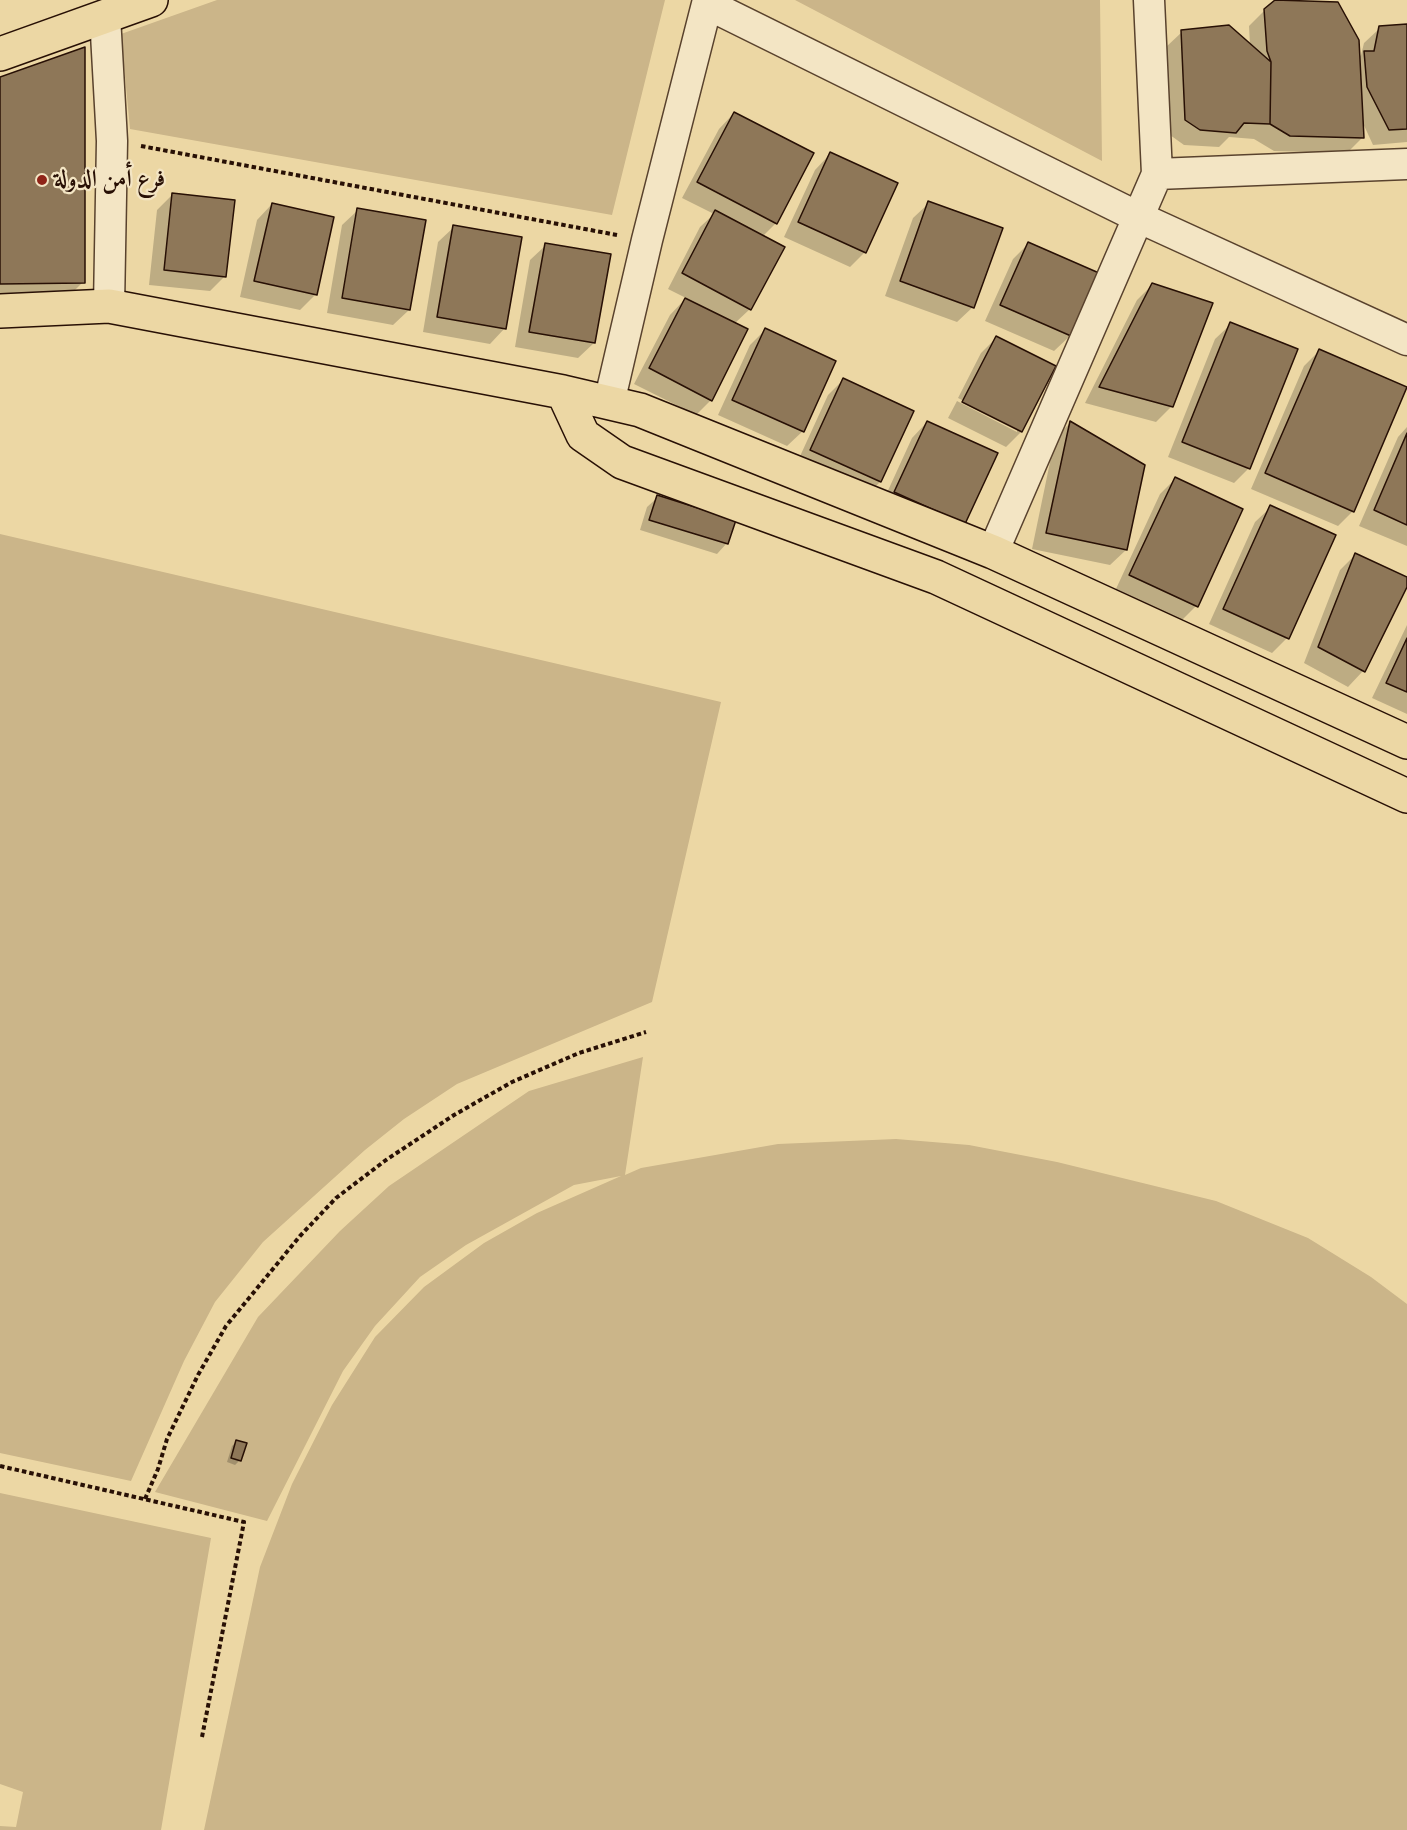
<!DOCTYPE html>
<meta charset="utf-8">
<style>
body{margin:0}
canvas{display:block;background:#ecd7a4}
</style>
<canvas width="1407" height="1830"></canvas>
<script>
const c = document.querySelector('canvas').getContext('2d');
c.lineJoin = 'round';
function fill(path, color) { c.fillStyle = color; c.fill(path, 'evenodd'); }
function strokePath(path, color, width, dash) { c.strokeStyle = color; c.lineWidth = width; c.lineCap = dash ? 'butt' : 'round'; c.setLineDash(dash || []); c.stroke(path); }
function drawText(font, color, halo, rows, align = 'center') {
  c.font = font + ' "IM FELL Great Primer",Amiri,serif'; c.lineWidth = 4.5; c.setLineDash([]); c.textBaseline = 'middle'; c.strokeStyle = halo; c.fillStyle = color; for (const [text, x, y, turn = 0] of rows) {
    c.save(); c.translate(x, y); c.rotate((+turn || 0) * Math.PI / 180); c.textAlign = isNaN(turn) ? turn : align; if (halo) c.strokeText(text, 0, 0); c.fillText(text, 0, 0); c.restore();
  }
}
fill(new Path2D(`
 M217,0H665L612,215L130,129L121,34Z
 M795,0H1100L1102,161Z
 M0,534L721,702L652,1002L457,1084L404,1119L365,1150L263,1242L215,1302L184,1361L131,1481L0,1453Z
 M643,1057L625,1175L641,1168L778,1144L896,1139L969,1145L1057,1162L1216,1201L1308,1238L1371,1277L1407,1304V1830H204L260,1567L292,1484L332,1405L375,1337L424,1287L484,1243L537,1213L621,1176L574,1185L466,1245L420,1277L375,1326L343,1371L267,1521L155,1492L258,1317L340,1231L389,1186L529,1091Z
 M0,1493L211,1538L161,1830H0V1826L16,1827L23,1792L0,1784Z`), '#cbb589');
fill(new Path2D(`
 M1265,10L1358,58L1361,55L1364,43L1380,28L1407,25V142L1373,145L1362,121L1363,137L1347,153L1274,151L1254,139L1229,137L1219,147L1184,145L1170,135L1166,47L1182,32L1250,46L1249,26Z
 M0,79L83,282L63,302L0,303Z
 M734,113L776,223L762,237L750,309L734,324L711,400L696,415L634,384L670,315L686,298L668,289L700,227L714,214L682,198L719,129Z
 M830,154L865,252L850,267L784,237L815,170Z
 M172,195L225,276L210,291L149,285L157,210Z
 M929,203L973,307L957,322L885,296L913,218Z
 M272,204L315,295L300,310L240,297L257,220Z
 M358,210L409,310L393,325L327,313L342,225Z
 M454,227L505,328L490,344L423,332L438,242Z
 M1028,244L1097,274L1070,336L1054,351L985,321L1013,259Z
 M546,245L594,343L578,358L515,347L530,260Z
 M1152,285L1172,406L1156,422L1085,403L1137,300Z
 M1231,324L1249,468L1234,483L1168,457L1215,339Z
 M765,330L803,431L787,446L718,415L750,345Z
 M996,338L1054,367L1021,432L1006,447L948,418L957,401L1017,432V428L958,398L981,353Z
 M1319,351L1353,511L1338,526L1251,489L1304,366Z
 M843,380L912,411L880,482L865,497L796,465L828,395Z
 M927,422L964,524L880,508L912,438Z
 M1070,423L1143,465L1126,550L1110,565L1032,549L1055,438Z
 M1407,427V546L1359,526L1398,437Z
 M1175,479L1196,606L1181,621L1115,591L1160,494Z
 M658,497L727,543L717,554L640,530L647,507Z
 M1271,507L1287,638L1272,653L1209,624L1255,522Z
 M1355,555L1407,579V584L1363,671L1348,687L1304,663L1340,570Z
 M1407,625V714L1372,698Z
 M237,1441L240,1460L235,1465L227,1462L232,1446Z`), '#0003');
const building = new Path2D(`
 M1275,0L1338,2L1359,40L1364,138L1290,136L1270,124L1271,62L1267,51L1264,9Z
 M1407,24V129L1389,130L1367,87L1364,51H1374L1379,26Z
 M1229,25L1271,62L1270,124L1244,123L1236,133L1200,130L1185,120L1181,30Z
 M85,47V283L0,284V77Z
 M734,112L814,153L777,224L697,182Z
 M830,152L898,183L866,253L798,222Z
 M172,193L235,200L226,277L164,270Z
 M928,201L1003,228L974,308L900,281Z
 M272,203L334,217L317,295L254,281Z
 M357,208L426,220L410,310L342,298Z
 M715,210L785,247L751,310L682,273Z
 M453,225L522,237L506,329L437,317Z
 M1028,242L1099,273L1071,336L1000,305Z
 M545,243L611,254L595,343L529,332Z
 M1152,283L1213,303L1173,407L1099,387Z
 M685,298L748,329L712,401L649,368Z
 M1230,322L1298,349L1250,469L1182,442Z
 M765,328L836,361L804,432L732,400Z
 M996,336L1056,366L1022,432L962,402Z
 M1319,349L1407,387L1354,512L1265,473Z
 M843,378L914,411L881,482L810,450Z
 M927,421L998,453L965,524L894,492Z
 M1070,421L1145,465L1127,550L1046,533Z
 M1407,433V525L1374,510Z
 M1175,477L1243,509L1198,607L1129,575Z
 M657,495L736,520L728,544L649,520Z
 M1270,505L1336,535L1289,639L1223,609Z
 M1355,553L1407,577V587L1365,672L1318,647Z
 M1407,638V692L1386,683Z
 M236,1440L247,1443L241,1461L231,1458Z`);
fill(building, '#8e7758');
strokePath(building, '#281005', 1.5);
const minor = new Path2D(`
 M105,16L112,141L109,306
 M1157,174L1407,164
 M609,403L647,240L707,4L1138,217L1407,340
 M993,552L1157,174L1149,0`);
const major = new Path2D(`
 M0,54L151,0
 M0,311L109,306L563,392L640,410L993,552L1407,742
 M563,392L583,435L622,462L936,577L1407,796`);
strokePath(minor, '#59422d', 33);
strokePath(major, '#281005', 36);
strokePath(new Path2D(`
 M141,146L617,235
 M0,1466L244,1522L202,1737
 M145,1499L158,1469L167,1439L198,1375L226,1326L300,1236L336,1198L386,1160L454,1115L512,1082L579,1053L646,1032`), '#281005', 4, [4.5, 3]);
strokePath(minor, '#f3e5c4', 30);
strokePath(major, '#ecd7a4', 33);
for (const [x, y, r, color] of [
 [42,180,6,"#8f2418"]
]) { const dot = new Path2D(); dot.arc(x, y, r, 0, 2 * Math.PI); c.fillStyle = color; c.fill(dot); strokePath(dot, '#f3e5c4', 2); }
drawText('bold 24px', '#281005', '#f3e5c4', [
 ["فرع أمن الدولة",54,180]
], 'left');
</script>
